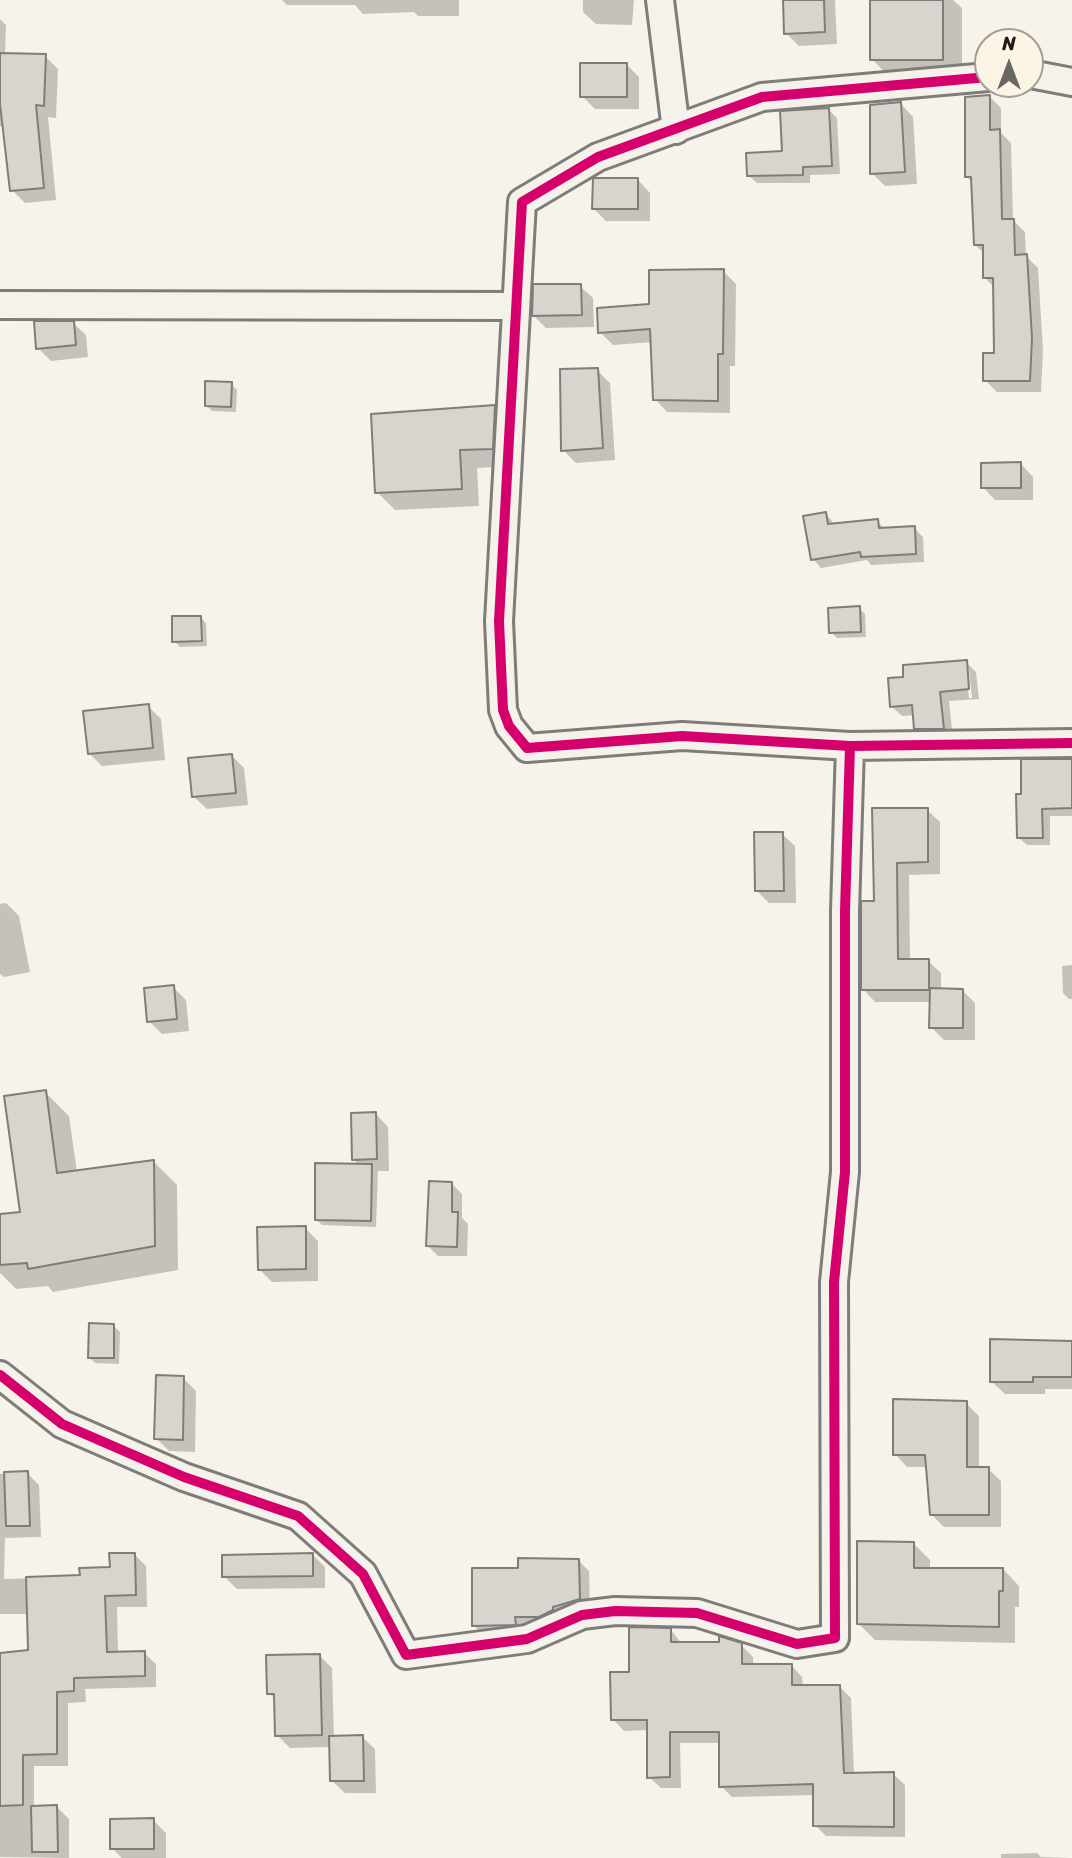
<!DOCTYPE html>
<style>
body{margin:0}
#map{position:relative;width:1072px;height:1858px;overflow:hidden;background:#f7f3ea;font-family:Sriracha,sans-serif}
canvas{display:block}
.north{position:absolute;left:974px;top:28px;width:70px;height:70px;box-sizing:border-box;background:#fcf5e5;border:2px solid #a29e95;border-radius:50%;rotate:0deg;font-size:19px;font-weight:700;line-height:28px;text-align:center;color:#1c1c1c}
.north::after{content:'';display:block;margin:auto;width:24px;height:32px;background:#696764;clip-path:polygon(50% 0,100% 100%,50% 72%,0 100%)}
</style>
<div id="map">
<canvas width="1072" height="1858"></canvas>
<div class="north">N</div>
</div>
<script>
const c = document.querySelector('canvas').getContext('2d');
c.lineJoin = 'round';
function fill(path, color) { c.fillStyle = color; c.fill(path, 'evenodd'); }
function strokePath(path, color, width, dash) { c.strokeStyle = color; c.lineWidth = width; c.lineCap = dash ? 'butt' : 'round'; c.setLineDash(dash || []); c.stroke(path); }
fill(new Path2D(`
 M282,0H459V16H418L414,12L363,14L355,5H287Z
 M583,0H634L632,25L596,24L583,12Z
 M785,0H835L837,44L799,46L786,33Z
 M872,0H953L962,8V79H891L872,59Z
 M0,19L6,25L5,55L45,56L58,69L56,118L48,117L56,200L25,203L12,190L5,126H0Z
 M626,64L639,77V109H595L582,96Z
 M989,96L1001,108V133L1011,143L1013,220L1025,232L1026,256L1038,268L1043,351L1041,392H997L985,380L996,355L995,288L985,278V254L975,245L973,183L967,177Z
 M901,104L913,117L917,184L885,186L872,173Z
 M828,109L837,118L840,174L810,175V183H757L748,175L784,152Z
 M638,180L650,193V221H606L593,208Z
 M723,271L736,284L735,366H730V413L667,412L655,399L653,342L613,345L600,332Z
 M580,286L593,298L594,327L546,328L533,315Z
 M73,323L86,335L88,357L51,361L38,348Z
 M597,370L610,383L615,460L576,463L563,450Z
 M231,384L237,390L236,412L212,411L206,405Z
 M494,407L512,425L510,466L477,468L479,506L395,510L377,492Z
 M1021,464L1033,477V500H995L983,487Z
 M826,514L835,525L877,521L886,530L914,528L923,537L924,562L871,565L867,560L821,568L813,559Z
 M859,608L865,614L866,637L837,638L831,632Z
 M200,617L206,623L207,646L180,647L174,641Z
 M966,662L976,672L979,699L949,701L953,739H926L916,729L915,715L902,716L891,706ZM966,670H969L972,698H969Z
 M148,706L161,719L165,760L102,766L89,753Z
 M231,755L244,768L248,805L207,809L194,797Z
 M1072,761V816H1050V845H1027L1018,837L1023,796Z
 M874,810H927L940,822V874L909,875L910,961H928L941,973V990H962L975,1003V1040H944L931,1027V1002H875L863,989L876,903Z
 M782,834L795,846L796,903H769L756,890Z
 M6,903L19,916L30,972L4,977L0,974V904Z
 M1072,965V999H1069L1063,993L1062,966Z
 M173,987L186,1000L189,1031L162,1034L149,1021Z
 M45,1092L69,1116L77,1172L153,1161L177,1185L178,1270L53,1292L48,1286L16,1289L0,1273V1216L22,1213Z
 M376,1114L388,1127L389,1171H378L376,1227L322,1225L316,1219L360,1166L353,1159Z
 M452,1184L462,1194V1218L468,1224L467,1256H438L428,1246Z
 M305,1228L318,1241V1281L272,1282L259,1269Z
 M114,1326L120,1332L119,1364L95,1363L89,1357Z
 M1072,1342V1389H1045V1394H1005L992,1382Z
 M183,1378L196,1391L195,1452L169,1451L156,1438Z
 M966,1403L979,1416V1469H988L1001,1481V1527H944L931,1514L928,1467H907L895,1454Z
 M27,1473L39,1485L41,1537L5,1538L4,1579L81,1577L111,1569L134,1554L146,1566L147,1607H117L118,1653H144L156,1664V1687L85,1689L86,1702L68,1703V1766H34V1807H57L69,1819V1858L0,1857V1653L30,1652L29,1614H0V1474Z
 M913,1543L930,1560V1569H1003L1019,1586V1607H1015V1643L875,1640L859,1624Z
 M312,1554L325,1567V1588L237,1589L224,1576Z
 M578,1560L589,1571L590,1610L485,1636L474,1626L520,1569Z
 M671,1630L682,1644L741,1645L753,1657V1666L791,1665L802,1677L803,1687H840L851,1698L854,1775L893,1774L905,1785V1837L826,1836L815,1825V1795L732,1797L721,1786V1743H680L681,1788H661L649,1777L648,1730L624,1731L613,1719L631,1674Z
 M320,1656L332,1668L334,1738L362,1737L375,1749L376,1793H345L332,1781L331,1747L290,1748L277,1735L276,1700L269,1693Z
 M153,1820L166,1833V1858H122L112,1848Z
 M1037,1853L1041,1857L1072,1858H1001V1854Z`), '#0003');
const building = new Path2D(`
 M783,0H824L825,32L784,34Z
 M870,0H943V60H870Z
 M0,53L46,54L44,106L36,105L44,188L10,191L0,104Z
 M580,63H627V97H580Z
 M990,95V130L1000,129L1002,219H1014L1015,255L1027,254L1032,338L1030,381H983V353H994L993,278H983V245H974L971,177H965V97Z
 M901,102L905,172L870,174V105Z
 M829,108L832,166L803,167V175L747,176L746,153L782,151L780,111Z
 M593,178H638V209H592Z
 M724,269L723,354H718V401L653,400L650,329L598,333L597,308L649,304V270Z
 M533,284H581L582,315L532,316Z
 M34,321H74L76,345L36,349Z
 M598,368L603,448L561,451L560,369Z
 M205,381L232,382L231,407L205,406Z
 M495,405L493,449L460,450L462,489L375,493L371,414Z
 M1021,462V488H981V463Z
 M826,512L828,524L878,519L879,528L915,526L916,554L861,557L860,552L811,560L803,516Z
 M860,606L861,632L829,633L828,608Z
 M172,616H201L202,641L172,642Z
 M967,660L969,689L940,692L944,729H914L912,705L890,707L888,678L903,677V665Z
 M149,704L153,748L88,754L83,711Z
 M232,754L236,793L192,797L188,758Z
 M1021,759H1072V808L1042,809L1043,838H1017L1016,794H1021Z
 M872,808H928V862L897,863L898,959H929V990H861V901H874Z
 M754,832H783L784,891H755Z
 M174,985L177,1019L147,1022L144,988Z
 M930,988L963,989V1028H929Z
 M46,1090L57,1173L154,1160L155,1246L28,1269L27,1263L0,1265V1214L20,1212L4,1096Z
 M376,1112L377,1159L352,1160L351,1113Z
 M315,1163L372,1164L371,1221L315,1220Z
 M429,1181L452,1182V1212H458L457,1247L426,1246Z
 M306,1226V1269L258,1270L257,1227Z
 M89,1323L114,1324V1358H88Z
 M990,1339L1072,1341V1377H1033V1382H990Z
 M156,1375L184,1376L183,1440L154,1439Z
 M893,1399L967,1401V1467H989V1515H930L925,1455H893Z
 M28,1471L30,1526H6L4,1472Z
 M857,1541L914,1542V1568H1003V1591H999V1627L857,1624Z
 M109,1553H135L136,1595L105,1596L107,1652L145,1651V1676L74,1678V1691L57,1692V1754L23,1755V1805L0,1806V1653L28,1650L26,1577L80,1575L79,1568L110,1567Z
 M313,1553V1576L222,1577V1555Z
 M518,1558L579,1559L580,1599L553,1607V1610L539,1617H515L516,1625L472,1626V1568H518Z
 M629,1627L671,1628V1642H719V1636L742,1643V1664H792V1685H840L844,1773L894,1772V1827L813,1826V1784L719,1787V1732H670V1777L647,1778V1720H611L610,1672H629Z
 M320,1654L322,1735L275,1736L274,1694H267L266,1655Z
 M363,1735L364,1781H330L329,1736Z
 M57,1805L58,1852H32L31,1806Z
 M154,1818V1849H110V1819Z`);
fill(building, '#d8d5cf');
strokePath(building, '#7f7d79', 2);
const minor = new Path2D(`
 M660,0L676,130
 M1030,74L1072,82
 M0,305L516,306
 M850,746L682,736L527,748L509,726L503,710L499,621L522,202L598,157L762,97L988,77
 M0,1375L62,1424L184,1477L298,1516L363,1574L406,1655L527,1639L582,1615L615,1611L697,1613L797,1644L835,1638L834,1282L845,1172V911L850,746L1072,743`);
strokePath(minor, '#7f7d79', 32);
strokePath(minor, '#f5f2ec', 26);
strokePath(new Path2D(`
 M850,746L682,736L527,748L509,726L503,710L499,621L522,202L598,157L762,97L988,77
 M0,1375L62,1424L184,1477L298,1516L363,1574L406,1655L527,1639L582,1615L615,1611L697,1613L797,1644L835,1638L834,1282L845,1172V911L850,746L1072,743`), '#d6006c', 10);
</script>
